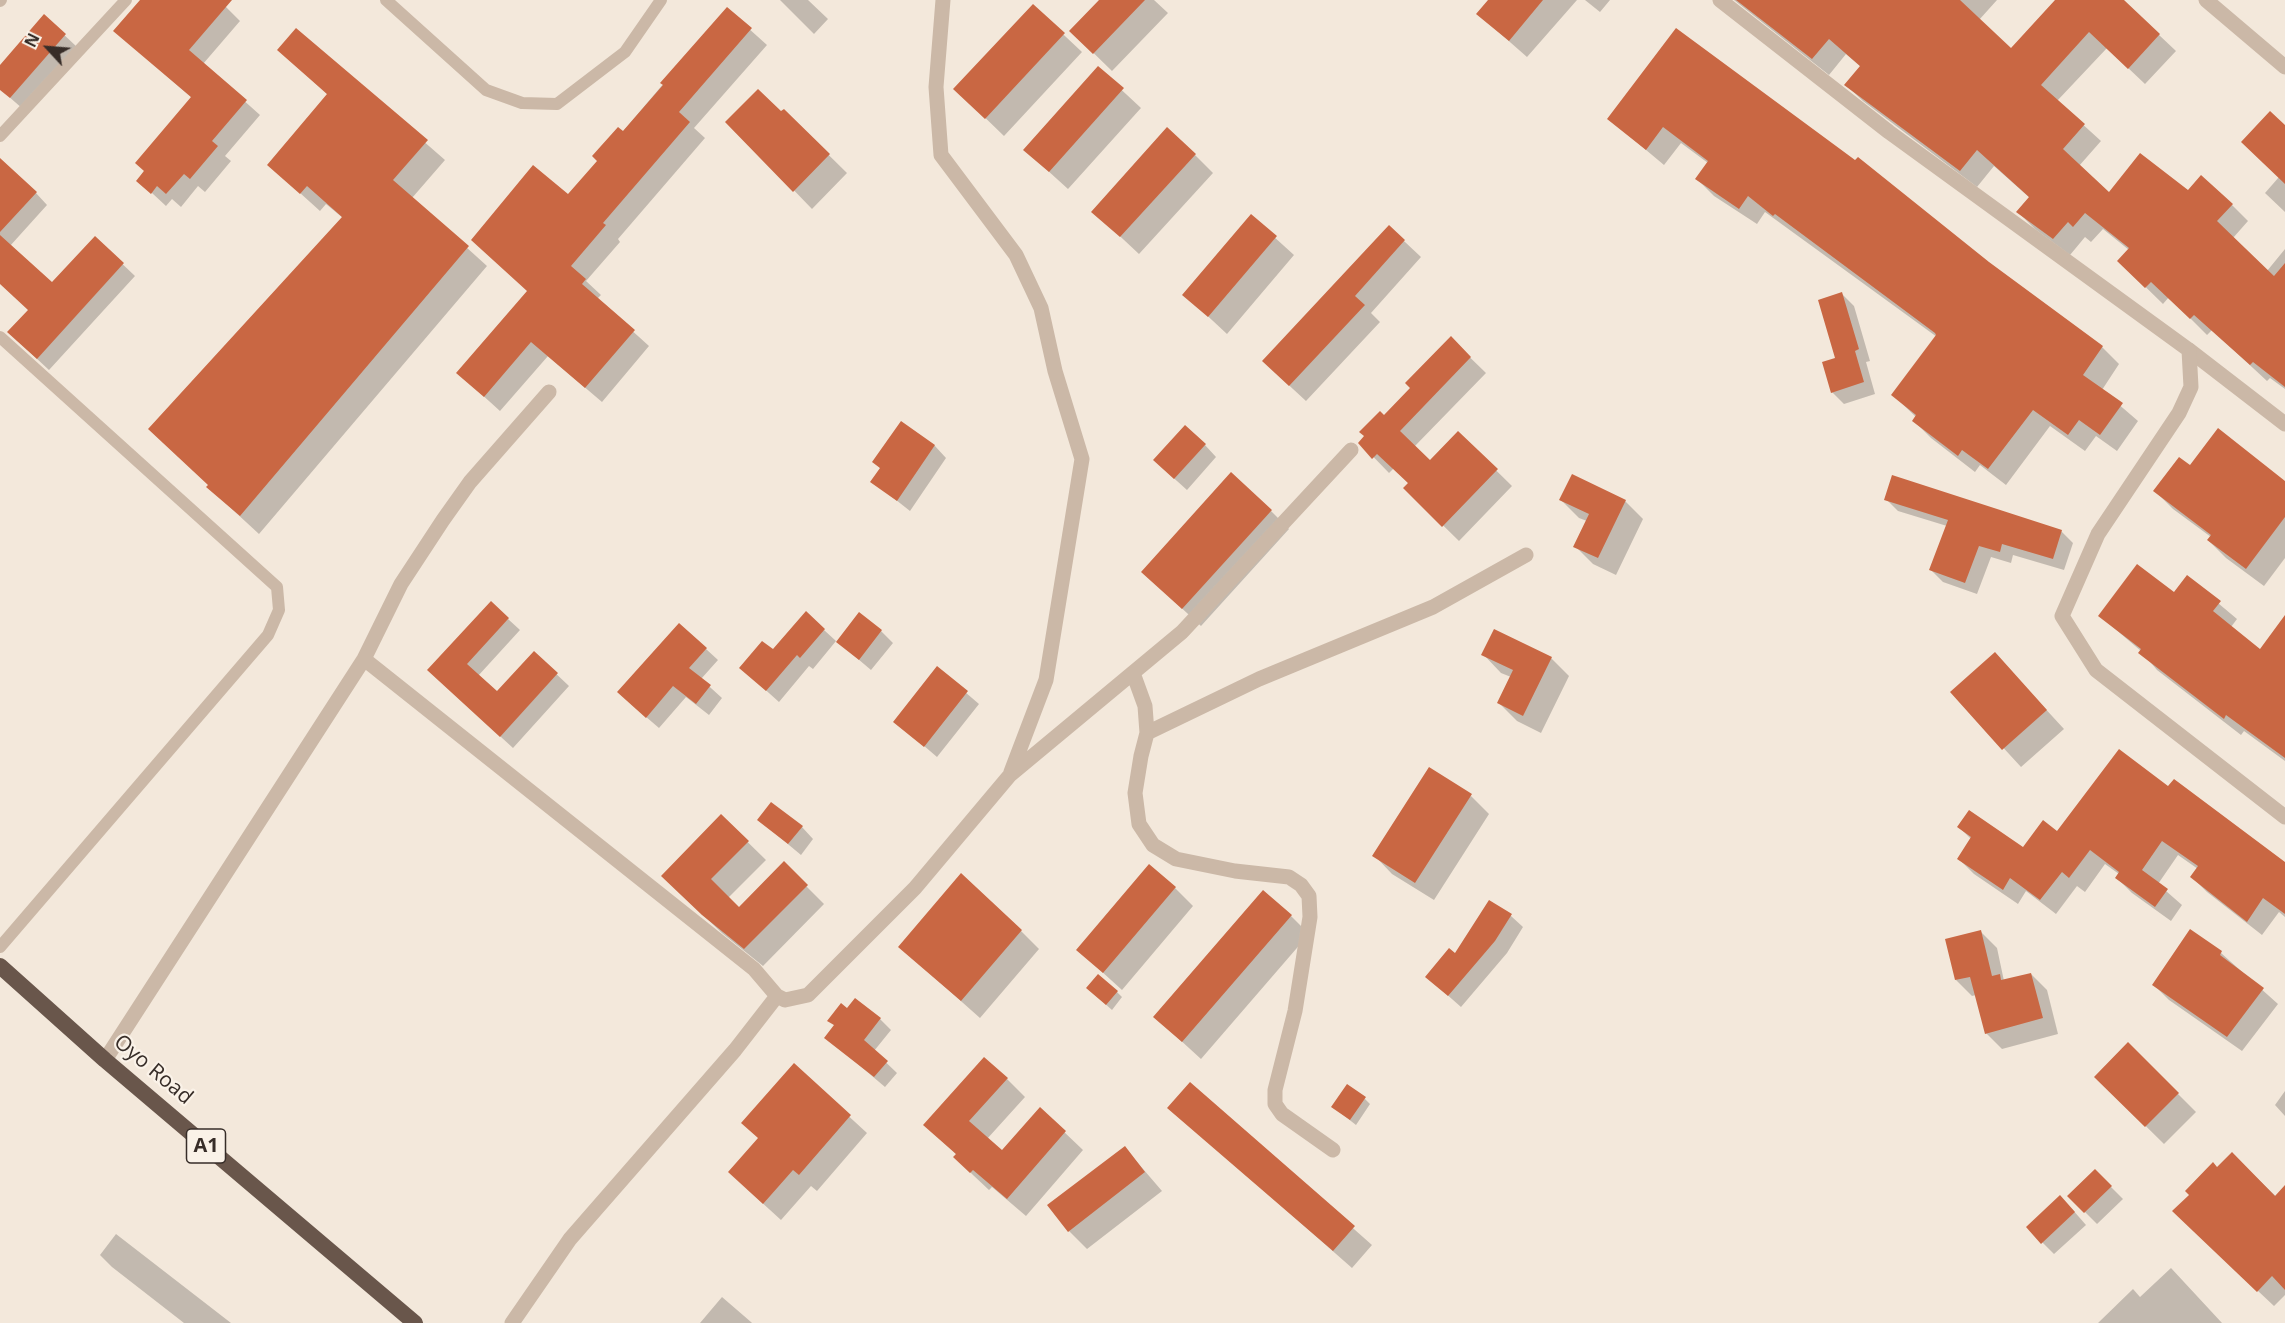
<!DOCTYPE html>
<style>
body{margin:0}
#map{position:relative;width:2285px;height:1323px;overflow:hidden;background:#f3e8db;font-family:"Open Sans",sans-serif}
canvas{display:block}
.north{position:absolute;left:18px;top:18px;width:60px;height:60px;-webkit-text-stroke:4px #faf2e8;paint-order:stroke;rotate:296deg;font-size:16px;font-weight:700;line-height:24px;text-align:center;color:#372d28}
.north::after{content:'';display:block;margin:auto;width:21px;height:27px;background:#372d28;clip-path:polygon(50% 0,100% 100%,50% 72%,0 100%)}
</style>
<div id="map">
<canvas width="2285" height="1323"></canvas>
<div class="north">N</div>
</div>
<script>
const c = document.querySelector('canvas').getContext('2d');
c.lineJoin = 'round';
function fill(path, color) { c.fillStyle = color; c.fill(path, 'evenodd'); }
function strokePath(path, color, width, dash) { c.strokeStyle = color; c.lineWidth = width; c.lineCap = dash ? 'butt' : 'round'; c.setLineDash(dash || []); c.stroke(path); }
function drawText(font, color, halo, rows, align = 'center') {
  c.font = font + ' "Open Sans",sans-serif'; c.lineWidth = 4.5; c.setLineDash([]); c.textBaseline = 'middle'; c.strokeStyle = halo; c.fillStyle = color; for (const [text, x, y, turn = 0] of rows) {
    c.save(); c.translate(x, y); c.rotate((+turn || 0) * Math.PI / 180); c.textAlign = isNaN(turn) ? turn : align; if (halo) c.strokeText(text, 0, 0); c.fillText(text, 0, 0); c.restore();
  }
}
fill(new Path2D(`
 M142,0H218L226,7L240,21L203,64L260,115L225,156L231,161L205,192L198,186L181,207L172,199L166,206L138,180L192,98L115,31Z
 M780,0H808L828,19L814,34Z
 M1101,0H1154L1168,13L1112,71L1071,31Z
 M1490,0H1577L1527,57L1478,14Z
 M1585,0H1610L1600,12Z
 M1734,0H1997L1979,20L2011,50L2057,0H2122L2176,51L2145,84L2107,48L2057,101L2101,141L2079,166L2110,194L2188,193L2232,205L2248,221L2233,238L2267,271L2285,249V389L2270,378L2267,381L2212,330L2207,335L2169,297L2163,304L2119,261L2129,250L2103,229L2091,242L2085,237L2070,255L2035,229L2018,212L2030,198L1994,166L1977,187L1863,101L1846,85L1861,67L1846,54L1829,75Z
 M1033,6L1082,52L1004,136L974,107Z
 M727,9L767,45L694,128L705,138L618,239L620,242L586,281L601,295L597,299L649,346L602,402L548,356L500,411L458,373L529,292L568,196Z
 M44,16L77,47L23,109L0,89V67Z
 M296,30L445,160L412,198L487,266L259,534L208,487L343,218L326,204L320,211L269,165L328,95L279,50Z
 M1677,30L2102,347L2119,364L2102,390L2138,421L2117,451L2096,436L2085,451L2050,426L2006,485L1980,465L1975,472L1931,438L1914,421L1916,417L1893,395L1937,337L1765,212L1757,224L1714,196L1697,179L1708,163L1681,143L1664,165L1609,119Z
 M1098,68L1141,108L1068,189L1025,150Z
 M784,111L847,173L812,209L728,122L781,114Z
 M2285,126V212L2265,193L2279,177Z
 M1195,155L1213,173L1139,254L1093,211Z
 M0,177L36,193L47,205L10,246L52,284L95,238L135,276L49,370L21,344L30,310L0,283Z
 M1251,216L1294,255L1227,334L1184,294Z
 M1389,227L1421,257L1371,313L1380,322L1306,401L1280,377Z
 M1842,294L1854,306L1870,361L1866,362L1875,394L1844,404L1832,392Z
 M1451,339L1486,373L1414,447L1430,462L1458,433L1512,486L1459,541L1405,488L1409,484L1394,468L1389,473L1360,443L1412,389Z
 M901,423L935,446L946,458L910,511L872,481L881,469L874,462Z
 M1205,445L1216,457L1187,490L1167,472Z
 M2190,467L2285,482V558L2264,586L2226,558L2208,540L2211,537L2173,509L2155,491Z
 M1886,499L2061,531L2073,543L2064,570L2013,555L2011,563L1991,557L1977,594L1943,582L1931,570L1947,526L1898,511Z
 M1561,500L1625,501L1643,519L1616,575L1593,564L1575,546L1587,521L1579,518Z
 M1271,511L1289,529L1201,626L1161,589Z
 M2187,577L2237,619L2231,627L2260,651L2285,618V761L2244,731L2241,735L2157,670L2141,651L2100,616L2174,594Z
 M508,619L520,630L478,676L497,693L534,653L569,686L513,748L441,682Z
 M824,630L836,641L813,669L809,666L779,702L741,668Z
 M881,631L893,643L871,670L838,642Z
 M706,649L718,660L701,679L722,698L709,715L686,697L659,728L631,704Z
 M1483,654L1551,658L1569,676L1541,733L1517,721L1499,703L1511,677L1501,673Z
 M1995,654L2064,729L2021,767L1952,692Z
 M937,668L979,704L937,757L895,721Z
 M2169,788L2285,865V917L2279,912L2262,935L2207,892L2192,877L2198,869L2178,855L2158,884L2182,905L2171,921L2132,893L2117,878L2119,874L2105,864L2085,892L2077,886L2056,914L2026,891L2018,904L1974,874L1959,859L1971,839L1959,827L2024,849Z
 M1471,796L1489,814L1434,900L1392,874L1374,855Z
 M721,816L766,860L728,898L739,909L784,864L824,904L763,966L722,933L681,894Z
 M759,820L802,827L813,839L801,855Z
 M1175,888L1193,906L1122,990L1078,950Z
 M1490,902L1511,916L1523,927L1507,953L1461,1007L1427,977L1456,955Z
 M1291,916L1309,934L1201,1059L1155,1017Z
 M1021,931L1039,949L980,1018L900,947Z
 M1981,932L1997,948L2004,981L2031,974L2047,990L2058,1034L2002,1049L1986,1033L1976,995L1972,996L1956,980Z
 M2221,953L2278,1004L2242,1051L2169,1000L2154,985Z
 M1117,992L1122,997L1112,1010L1094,994Z
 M847,1010L880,1019L891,1030L874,1051L897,1073L885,1087L826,1037L835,1026L829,1020Z
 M2128,1044L2196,1112L2164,1144L2096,1077Z
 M794,1066L867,1133L817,1191L811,1186L781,1220L747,1189L759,1139Z
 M1007,1079L1025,1097L987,1139L1002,1152L1040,1109L1083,1150L1026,1216L992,1187L989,1190L973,1175L955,1157L957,1155L925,1125Z
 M1190,1084L1372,1245L1352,1268L1170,1108Z
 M2285,1091V1116L2275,1105Z
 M1365,1099L1370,1104L1356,1125L1333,1107Z
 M1125,1148L1162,1191L1087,1249L1069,1231Z
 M2232,1154L2285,1205V1295L2274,1306L2190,1227L2217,1169Z
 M2095,1171L2123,1199L2097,1224L2069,1196Z
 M2072,1209L2086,1225L2054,1254L2042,1242Z
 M116,1234L231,1323H184L112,1267L100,1255Z
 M2171,1268L2222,1323H2098L2133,1289L2140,1297Z
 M722,1297L751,1322L752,1323H700Z`), '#0003');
fill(new Path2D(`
 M140,0H232L189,50L247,100L212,141L218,146L190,179L184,174L166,194L157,186L151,194L136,181L144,171L135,163L191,97L113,31Z
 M1099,0H1145L1093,54L1069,31Z
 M1488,0H1543L1509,41L1476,14Z
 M1736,0H1960L2011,48L2055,0H2124L2160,34L2128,69L2089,32L2041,85L2085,124L2063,149L2109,192L2140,153L2188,190L2201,175L2233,204L2217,221L2274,276L2285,263V387L2253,362L2250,365L2194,315L2190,319L2151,282L2145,288L2117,261L2129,248L2085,213L2073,227L2068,222L2053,239L2016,212L2029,197L1977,150L1960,171L1844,85L1860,66L1829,39L1812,59Z
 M1033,4L1065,33L985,119L953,89Z
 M727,7L752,28L679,112L690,122L603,223L606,225L571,266L586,279L582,284L635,330L585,388L531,342L484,397L456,373L527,291L471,240L533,165L568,194L597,161L592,156L618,127L623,131L663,85L660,83Z
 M44,14L66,34L10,98L0,90V65Z
 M296,28L428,140L393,180L469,246L240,516L206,487L208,485L148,429L342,217L307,186L300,194L267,165L327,94L277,50Z
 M1676,28L1855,160L1858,157L1989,262L2103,346L2083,375L2123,403L2100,435L2079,420L2068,435L2033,410L1988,469L1962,450L1958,456L1912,421L1916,415L1891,395L1936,335L1935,333L1775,214L1773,216L1748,196L1739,209L1695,179L1708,161L1663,127L1646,150L1607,119Z
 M1098,66L1124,88L1049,172L1023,150Z
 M758,89L781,111L784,109L830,154L793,192L725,122Z
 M2270,111L2285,125V184L2241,142Z
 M1167,127L1196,154L1120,237L1091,212Z
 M0,158L37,192L0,232Z
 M1251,214L1277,236L1208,317L1182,295Z
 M1389,225L1405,240L1355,296L1365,305L1289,386L1262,361Z
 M0,235L52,282L95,236L124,263L37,359L7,332L28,310L0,284Z
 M1842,292L1859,349L1855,351L1864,382L1831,393L1822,362L1835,358L1818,300Z
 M1451,336L1471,357L1400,431L1430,460L1458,431L1498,469L1442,527L1403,488L1408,483L1377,454L1372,459L1358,443L1364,436L1359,432L1380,411L1384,415L1410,388L1405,383Z
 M901,421L935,445L897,501L870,482L880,468L872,462Z
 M1185,425L1206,444L1174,479L1153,460Z
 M2218,428L2285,481V517L2246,569L2207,540L2211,535L2153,491L2179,457L2190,465Z
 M1231,472L1272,510L1182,609L1141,572Z
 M1572,474L1626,500L1598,558L1573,547L1589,514L1559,500Z
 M1892,475L2062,530L2053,559L2002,544L2000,552L1979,546L1965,583L1929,570L1948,520L1884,500Z
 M2137,564L2174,592L2187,575L2221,601L2213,611L2260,649L2285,615V758L2226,715L2224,719L2138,653L2141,649L2098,616Z
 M491,601L509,618L467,664L497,691L534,651L558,673L500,737L427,670Z
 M806,611L825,629L800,658L797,655L766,691L739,668L762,641L773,649Z
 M859,612L882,630L859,660L836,642Z
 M679,623L707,648L689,668L711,685L696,704L673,686L646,718L617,692Z
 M1494,629L1552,657L1523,716L1497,703L1513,670L1481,655Z
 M1995,652L2047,710L2002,750L1950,692Z
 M937,666L968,691L924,747L893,722Z
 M2119,749L2168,786L2174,779L2285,862V914L2263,898L2247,922L2190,877L2198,866L2162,841L2142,870L2168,889L2155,907L2115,878L2119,872L2090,850L2069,878L2062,872L2040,900L2010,878L2003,890L1957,859L1971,837L1957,827L1969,810L2023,847L2043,820L2057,831Z
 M1429,767L1472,794L1415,883L1372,856Z
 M771,802L803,826L788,844L757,820Z
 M721,814L749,841L711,879L739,907L784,861L808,885L744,949L702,915L661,876Z
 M1149,864L1176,887L1103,973L1076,950Z
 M961,873L1022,930L961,1001L898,947Z
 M1263,890L1292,915L1182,1042L1153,1017Z
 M1489,900L1512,914L1495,941L1448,996L1425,977L1449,948L1455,953Z
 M2190,929L2222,951L2220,955L2264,988L2227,1037L2152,985Z
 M1981,930L1992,976L2000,974L2001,980L2031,973L2043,1018L1985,1034L1970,977L1955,980L1945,939Z
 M1098,974L1118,991L1106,1005L1086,988Z
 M855,998L881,1018L864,1040L888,1061L874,1077L824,1038L834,1025L827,1021L841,1003L847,1008Z
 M2128,1042L2179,1093L2145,1127L2094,1077Z
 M984,1057L1008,1078L969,1121L1002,1150L1040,1107L1066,1131L1007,1199L973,1170L970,1173L953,1157L956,1154L923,1125Z
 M794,1063L851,1115L799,1175L793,1170L763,1204L728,1172L758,1138L741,1123Z
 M1190,1082L1355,1226L1333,1251L1167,1108Z
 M1347,1084L1366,1097L1350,1120L1331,1107Z
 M1125,1146L1145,1172L1068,1232L1047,1205Z
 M2232,1152L2275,1196L2285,1185V1290L2272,1276L2257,1292L2172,1211L2189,1195L2185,1191L2213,1162L2217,1167Z
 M2095,1169L2112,1186L2084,1213L2067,1196Z
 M2060,1195L2075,1212L2041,1244L2026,1227Z`), '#c96743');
strokePath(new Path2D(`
 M386,0L486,90L522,103L557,104L625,52L661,0
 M0,1L1,0
 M0,136L126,0
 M0,337L277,587L279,610L268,635L0,947`), '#cbb8a7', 12);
strokePath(new Path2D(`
 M943,0L936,87L941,155L1016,255L1041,308L1055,371L1082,459L1046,680L1011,772
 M2206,0L2285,67
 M2189,350L2285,424
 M364,659L754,969L777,996L785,1000L808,995L915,888L1010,775L1182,632L1351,450
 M1133,673L1145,706L1147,733L1141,756L1135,793L1139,824L1153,845L1176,859L1235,871L1289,877L1301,885L1309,896L1310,917L1295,1011L1275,1090V1104L1282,1114L1333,1150
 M1147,733L1259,679L1433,607L1526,555
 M105,1060L364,659L401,584L443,520L470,482L549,392
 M512,1323L570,1239L735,1050L777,996`), '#cbb8a7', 15);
strokePath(new Path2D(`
 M1720,0L1889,132L2189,350L2191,387L2179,413L2098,534L2062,616L2096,670L2285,817`), '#cbb8a7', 15);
strokePath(new Path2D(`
 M0,966L105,1060L415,1323`), '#69564b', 16);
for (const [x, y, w] of [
 [206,1146,39]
]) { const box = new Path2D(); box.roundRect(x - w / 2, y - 17, w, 34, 4.5); c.fillStyle = '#faf2e8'; c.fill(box); strokePath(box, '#372d28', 1.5); }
drawText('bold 20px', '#372d28', null, [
 ["A1",206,1146]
]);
drawText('21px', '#372d28', '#faf2e8', [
 ["Oyo Road",153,1070,40]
]);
</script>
